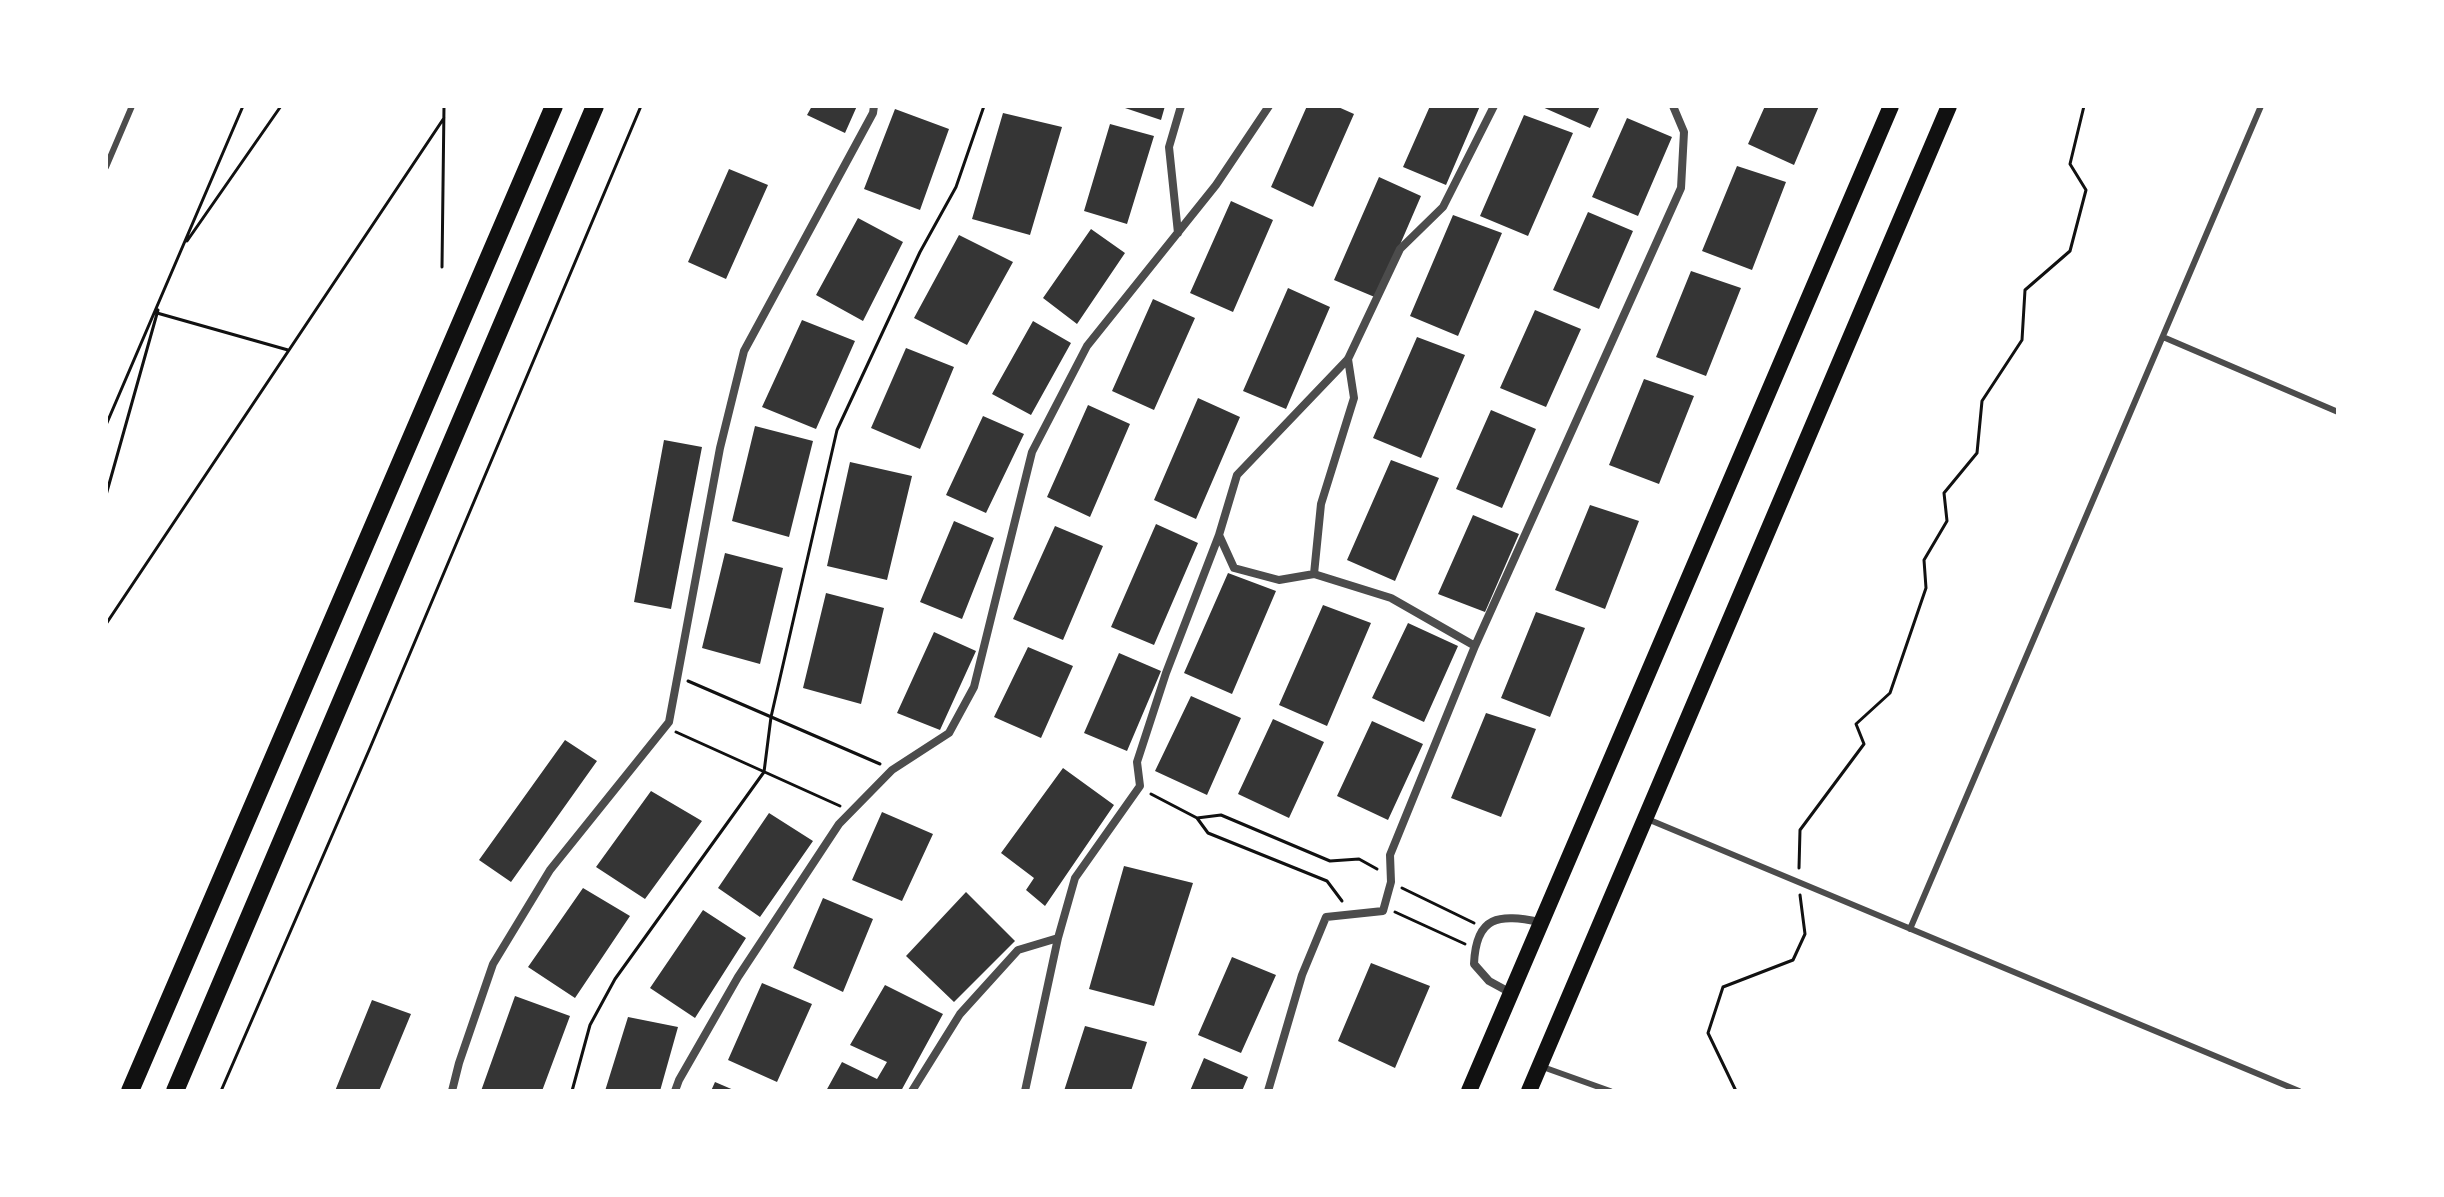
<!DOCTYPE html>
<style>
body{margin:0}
#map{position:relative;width:2444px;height:1197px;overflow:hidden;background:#fff;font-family:Commissioner,sans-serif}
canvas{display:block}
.frame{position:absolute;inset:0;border:108px solid #fff;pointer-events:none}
</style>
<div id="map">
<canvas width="2444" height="1197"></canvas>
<div class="frame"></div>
</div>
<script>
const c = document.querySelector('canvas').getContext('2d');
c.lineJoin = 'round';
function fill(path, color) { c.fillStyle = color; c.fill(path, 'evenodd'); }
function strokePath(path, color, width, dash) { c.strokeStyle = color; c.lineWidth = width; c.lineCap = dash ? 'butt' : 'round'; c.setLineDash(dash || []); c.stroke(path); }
fill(new Path2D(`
 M812,106H857L845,133L807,115Z
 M1119,106H1165L1161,120Z
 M1307,106H1336L1354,114L1313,207L1271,187Z
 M1430,106H1480L1446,185L1403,167Z
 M1540,106H1600L1590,128Z
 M1765,106H1819L1794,165L1748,144Z
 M895,109L949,129L920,210L864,189Z
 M1003,113L1062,127L1030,235L972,219Z
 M1524,115L1573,133L1528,236L1480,216Z
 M1627,118L1672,137L1638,216L1592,197Z
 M1110,124L1154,136L1127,224L1084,211Z
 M1737,166L1786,182L1752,270L1702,251Z
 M729,169L768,185L726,279L688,262Z
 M1379,177L1421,196L1377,298L1334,280Z
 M1231,201L1273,220L1233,312L1190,293Z
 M1588,212L1633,231L1599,309L1553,290Z
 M1453,215L1502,233L1458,336L1410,316Z
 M858,218L903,242L863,321L816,295Z
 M1091,229L1125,253L1077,324L1043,298Z
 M959,235L1013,262L967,345L914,318Z
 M1691,271L1741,288L1706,376L1656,357Z
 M1288,288L1330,307L1286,409L1243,391Z
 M1153,299L1195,318L1154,410L1112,391Z
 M1535,310L1581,329L1546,407L1500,388Z
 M802,320L855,341L816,429L762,407Z
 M1033,321L1071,343L1031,415L992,394Z
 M1417,337L1465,355L1421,458L1373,438Z
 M906,348L954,367L920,449L871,428Z
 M1644,379L1694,396L1659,484L1609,465Z
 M1198,398L1240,417L1196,519L1154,500Z
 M1088,405L1130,424L1090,517L1047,497Z
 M1491,410L1536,429L1502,508L1456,489Z
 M983,416L1024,434L986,513L946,495Z
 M755,426L813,441L789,537L732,521Z
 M664,440L702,447L671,609L634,602Z
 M1391,460L1439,478L1395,581L1347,560Z
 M850,462L912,476L887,580L827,566Z
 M1590,505L1639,521L1605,609L1555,590Z
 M1473,515L1519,534L1485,612L1438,594Z
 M954,521L994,538L962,619L920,602Z
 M1156,524L1198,543L1154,645L1111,627Z
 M1055,526L1103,546L1063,640L1013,619Z
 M725,553L783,568L760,664L702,648Z
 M1228,573L1276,591L1232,694L1184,673Z
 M826,593L884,608L861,704L803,688Z
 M1323,605L1371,623L1327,726L1279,705Z
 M1536,612L1585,628L1550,717L1501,698Z
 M1408,623L1458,646L1424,722L1372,698Z
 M934,632L976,651L940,730L897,713Z
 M1028,647L1073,666L1041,738L994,717Z
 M1119,653L1161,671L1127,751L1084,733Z
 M1191,696L1241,718L1207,795L1155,771Z
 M1486,713L1536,729L1501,817L1451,798Z
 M1273,719L1324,742L1289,818L1238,794Z
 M1372,721L1423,744L1388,820L1337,796Z
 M565,740L597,761L511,882L479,860Z
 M1063,768L1114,805L1045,906L1026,890L1034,878L1001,853Z
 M651,791L702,821L645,899L596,867Z
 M882,812L933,834L902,901L852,880Z
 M769,813L813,841L760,917L718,888Z
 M1124,866L1193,883L1154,1006L1089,989Z
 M583,888L630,916L575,998L528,967Z
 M966,892L1015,941L954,1002L906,956Z
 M823,898L873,919L843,992L793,968Z
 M703,910L746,938L695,1018L650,988Z
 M1232,957L1276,975L1241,1053L1198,1035Z
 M1371,963L1430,986L1395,1068L1338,1041Z
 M762,983L812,1004L777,1082L728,1060Z
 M885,985L943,1014L901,1091H826L842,1062L877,1079L887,1062L850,1045Z
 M515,996L570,1016L542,1091H481Z
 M372,1000L411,1014L379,1091H335Z
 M628,1017L678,1027L660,1091H605Z
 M1085,1026L1147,1042L1131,1091H1064Z
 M1204,1058L1248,1077L1242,1091H1190Z
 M715,1082L736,1091H711Z`), '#353535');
strokePath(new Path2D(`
 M187,241L281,106
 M442,267L444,106
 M157,313L288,350
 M106,425L243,106
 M106,495L158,310
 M106,624L444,118
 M688,681L880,764
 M676,732L840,806
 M1151,794L1197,818L1221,815L1330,861L1359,859L1377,869
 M1197,818L1208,833L1327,881L1342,901
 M1799,868L1800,830L1864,744L1856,724L1890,693L1926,588L1924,560L1947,521L1944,493L1977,453L1982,401L2022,340L2025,290L2070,251L2086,190L2070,164L2084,106
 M1402,888L1474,923
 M1395,912L1465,944
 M221,1091L370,748L641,106
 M572,1091L590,1025L615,979L764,772L771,717L837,430L920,252L956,187L984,106
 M1736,1091L1708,1033L1723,987L1793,960L1805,934L1800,895`), '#111', 3);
strokePath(new Path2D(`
 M106,167L132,106
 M2163,337L2338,412
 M1645,818L2299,1091
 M1910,929L2261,106
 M1540,1066L1610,1091`), '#4c4c4c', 6);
strokePath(new Path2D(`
 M1178,233L1169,147L1181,106
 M1314,574L1321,504L1354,398L1348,359
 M1475,646L1391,598L1314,574L1279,580L1234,568L1219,535L1237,475L1348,359L1400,249L1443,207L1494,106
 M1511,993L1489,981L1474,964C1476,915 1499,914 1540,922
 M452,1091L459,1063L493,964L550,870L669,722L720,448L744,351L873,113L874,106
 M675,1091L679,1080L738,977L839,824L892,770L949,733L974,687L1032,452L1087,346L1216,185L1269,106
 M912,1091L960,1014L1018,950L1058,938L1075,878L1140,786L1137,762L1166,673L1219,535
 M1025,1091L1058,938
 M1268,1091L1302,975L1326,917L1383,911L1391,882L1390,855L1475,646L1681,188L1684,132L1673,106`), '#4c4c4c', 8);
strokePath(new Path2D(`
 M1469,1091L1891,106
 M1529,1091L1949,106`), '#111', 16);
strokePath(new Path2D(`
 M130,1091L554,106
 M175,1091L595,106`), '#111', 18);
</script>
